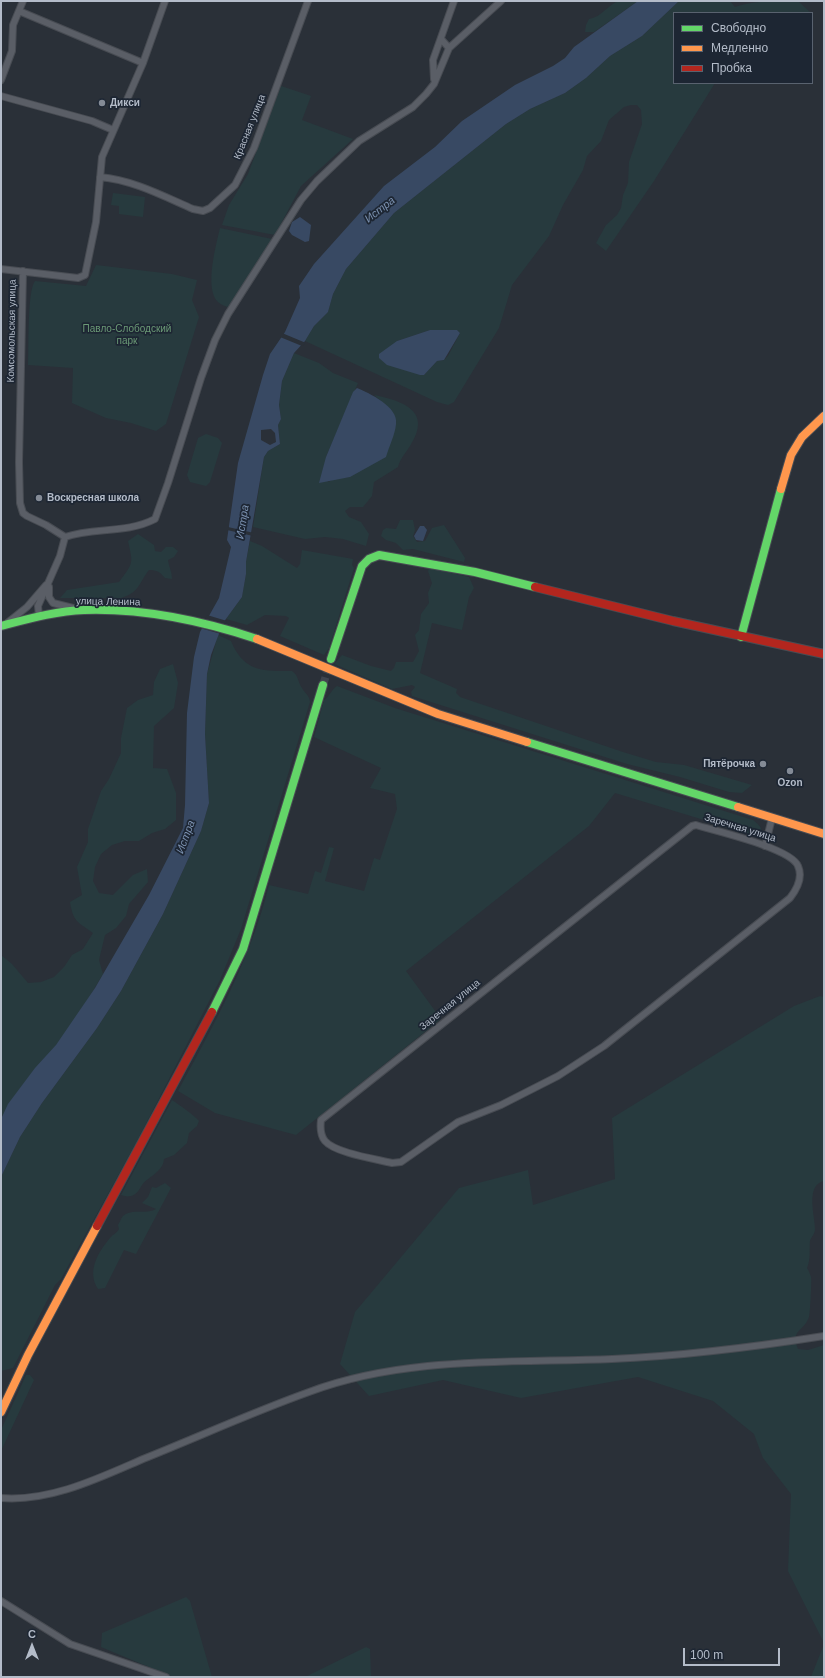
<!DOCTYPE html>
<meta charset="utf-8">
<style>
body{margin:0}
#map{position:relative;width:825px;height:1678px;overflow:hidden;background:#2a3038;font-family:Helvetica,sans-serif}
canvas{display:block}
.frame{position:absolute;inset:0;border:2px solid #b4bcc9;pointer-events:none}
.legend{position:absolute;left:673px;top:12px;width:140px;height:72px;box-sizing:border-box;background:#1d2633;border:1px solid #59626f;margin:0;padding:5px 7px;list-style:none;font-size:12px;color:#b4bcc9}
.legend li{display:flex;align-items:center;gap:8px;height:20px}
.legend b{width:20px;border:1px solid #59626f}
.north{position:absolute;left:12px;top:1626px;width:40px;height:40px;-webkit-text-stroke:3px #1d2633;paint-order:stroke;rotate:0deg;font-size:11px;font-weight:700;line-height:16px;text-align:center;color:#b4bcc9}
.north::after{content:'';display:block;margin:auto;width:14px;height:18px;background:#b4bcc9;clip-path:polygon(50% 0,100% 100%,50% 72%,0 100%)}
.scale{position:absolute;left:683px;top:1648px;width:97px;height:18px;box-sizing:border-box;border:2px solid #b4bcc9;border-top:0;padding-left:5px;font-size:12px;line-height:14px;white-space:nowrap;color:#b4bcc9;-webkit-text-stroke:3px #1d2633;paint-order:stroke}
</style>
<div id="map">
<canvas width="825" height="1678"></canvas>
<div class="frame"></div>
<ul class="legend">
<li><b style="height:5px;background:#63d668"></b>Свободно</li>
<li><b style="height:5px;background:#ff974d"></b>Медленно</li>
<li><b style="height:5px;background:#b3261e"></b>Пробка</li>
</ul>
<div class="north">С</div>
<div class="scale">100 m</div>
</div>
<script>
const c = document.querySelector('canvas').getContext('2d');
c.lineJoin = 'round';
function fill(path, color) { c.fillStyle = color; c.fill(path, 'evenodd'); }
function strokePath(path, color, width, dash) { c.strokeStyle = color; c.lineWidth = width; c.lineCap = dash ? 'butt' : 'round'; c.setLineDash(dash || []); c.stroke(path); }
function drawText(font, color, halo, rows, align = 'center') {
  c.font = font + ' Helvetica,sans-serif'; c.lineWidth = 3.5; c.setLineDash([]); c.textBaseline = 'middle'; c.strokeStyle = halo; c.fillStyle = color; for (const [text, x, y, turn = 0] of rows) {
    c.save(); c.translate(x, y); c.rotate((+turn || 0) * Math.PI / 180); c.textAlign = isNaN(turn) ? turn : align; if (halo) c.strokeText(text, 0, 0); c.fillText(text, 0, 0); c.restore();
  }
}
fill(new Path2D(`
 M619,1H638L594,32H585L586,25L589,19C602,17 607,5 619,1Z
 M679,1H730L735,7C755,0 777,1 798,1L811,13H674V83H715L654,181L606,251L596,243L606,225L617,215L621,208L623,195L628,183L629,162L642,124L641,110L637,105H631L624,107L609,120L601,141L587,156L583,170L563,205L549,236L512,285L499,328L454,402L448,405L437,402L305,341L314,326L328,312L333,294L346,269L394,213L506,124L530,109L565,93L586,78L610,56L642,36ZM430,330H457L460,333L448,356L444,360L437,361L424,375L397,341Z
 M281,86L311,96L302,120L353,139L301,186L275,235L222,225L229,205L248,174Z
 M113,193L145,197L143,217L119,214V206L111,205Z
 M220,228L272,239L230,308C226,306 221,305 218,302C204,289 216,245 220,228Z
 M96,265L172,274L197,280L192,300L199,317L166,424L156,431L131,423L106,418L72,403L73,368L28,365C29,349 27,291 35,281L86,286Z
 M294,353L319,363L333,373L358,383L326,457L328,482L334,479L350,477L390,409L374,395C403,401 433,411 410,446C405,454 400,459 398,467L374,482L372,496L363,507H350L345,511L349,517L361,522L369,534L366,546L343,539L325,537L305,539L253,527L264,457L268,451L280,444L278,425L281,419L279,405L282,381Z
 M206,434L218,438L222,443L210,482L206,486L190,482L187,475L198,438Z
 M400,520H413L415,530L413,536L417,542L425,541L432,528L444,525L465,558L464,562L413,549L403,550L396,543L386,540L381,536L383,530L386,528L396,529Z
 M138,534L154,545L155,551L161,552L166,547H173L178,551L174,557L168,560C169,567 172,572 172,579L165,578C160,572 157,570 149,570C138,584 140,592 121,598H60L67,590L119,582C134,562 133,564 128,541Z
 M250,541L262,546L297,568L300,564L302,550L353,559L352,565L354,568L329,648L324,655L280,636L289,618L286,616L265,615L247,625L226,619L242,597L246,574V562Z
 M429,568L469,577L474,588L469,597L462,630L432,623L420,673L457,689L456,693L460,697L623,752L656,762L684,765L752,785L742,793L729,792L680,777L627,764L412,696L411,692L415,687L412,685L392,689L334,664L342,655L371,666L391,671L394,668L396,662H413L419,651L415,635L419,630L421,614L429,603L428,593L432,583L428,571Z
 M218,635L231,641C244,672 262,671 292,671C299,676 297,681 302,688C305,694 309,694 310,702L241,929L220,980L136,1143L61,1279L55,1285L13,1368L1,1371V1177L20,1137L42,1103L97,1028L121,991L163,914L201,831L209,803L205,734L207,674Z
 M173,664L178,683L174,708L154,726L153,768L167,769L176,793V820L165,829L152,833L139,841H125L112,845L101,854L95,867L93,881L99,893L113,895L133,875L147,869L148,882L129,904L126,916L116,928L105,935L99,960L103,974C89,998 73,1024 56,1046C36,1070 15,1091 1,1119V955L12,964L28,983L41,982L54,977L64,967L72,955L83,949L93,933C78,922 73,922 70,902L82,895L77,867L88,842V829L101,791L109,779L121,753V738L127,708L138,700L153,695L154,682L160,669Z
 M337,686L395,708L753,820C759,825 764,828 760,837L615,793L589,826L406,971L441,1019L296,1135L215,1113L178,1091C214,1024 251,959 269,885L308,894L315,871L321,873L329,847L334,848L325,881L364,891L374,858L380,860L397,809L395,794L370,788L381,768L314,737L324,700C330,696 331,690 337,686Z
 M820,996L824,997V1181C805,1185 815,1216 815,1229C815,1234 811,1237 810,1241C809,1251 811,1258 807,1268C809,1271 810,1274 811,1277C812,1280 810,1315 809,1317C804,1332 790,1329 798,1349L808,1350L824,1345V1643L788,1571L791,1494L763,1458L754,1434L713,1401L638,1377L521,1398L443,1380L369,1396L340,1364L355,1312L459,1188L528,1170L533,1205L615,1179L612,1118L794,1006Z
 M172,1100C178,1104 194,1115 199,1121L197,1126L189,1133L187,1143L174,1155L164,1159C163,1172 149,1176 142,1185C139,1190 137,1194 131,1196C127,1197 125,1196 121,1195Z
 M165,1183L171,1188L136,1254L124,1250L105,1288L98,1289C86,1271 99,1251 110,1238C113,1234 116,1234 119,1229L118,1225C120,1222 121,1218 123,1216C131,1208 147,1215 156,1209L142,1203L148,1197L152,1187L156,1188Z
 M26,1375H30L34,1380L1,1451V1430Z
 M186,1597L190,1601L212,1677H173L101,1647L102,1633Z
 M824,1644V1677H811Z
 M366,1647L370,1649L371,1677H305Z`), '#273a3e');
fill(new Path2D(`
 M638,1H679L642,36L610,56L586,78L565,93L530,109L506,124L394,213L346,269L333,294L328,312L314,326L305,341L294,353L282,381L279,405L281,419L278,425L280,444L268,451L264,457L246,562V574L242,597L223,623L211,655L207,674L205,734L209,803L201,831L163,914L121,991L97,1028L42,1103L20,1137L1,1177V1119L8,1104L35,1068L56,1045L95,988L149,895L183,828L185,805L187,713L194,657L200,632L219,598L231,547L227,540L238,463L263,375L270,354L285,332L300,298L299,286L314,264L384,186L435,147L462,121L515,85L553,66L565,58L574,47ZM271,429L275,433L276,442L270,445L261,440V430Z
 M300,217L311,225L309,241L305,242L292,235L289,231L292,222Z
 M430,330H457L460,333L444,360L437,361L424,375H420L387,365L379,358V354L397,341Z
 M357,388C369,393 399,407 396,424C395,435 389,446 386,457L350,477L319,483L326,457L353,392Z
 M420,526H424L427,530L423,541L416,540L414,536Z`), '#384963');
fill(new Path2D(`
 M282,333L306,343L302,346L280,337Z
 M228,527L254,533L253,536L227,530Z
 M207,615L227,621L221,634L200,628Z`), '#2a3038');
strokePath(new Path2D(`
 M323,685L330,663`), '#3f454e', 8, [8, 4]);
const street = new Path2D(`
 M19,11L143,63
 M449,48L501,1
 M434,79L433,60L454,1
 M1,80L12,51L13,25L23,1
 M1,96L92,121L113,130
 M100,177C133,180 163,196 193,209L203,211L210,208L235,185L254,148L308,1
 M1,269L78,278L85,275L96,222L102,157L143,63L165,1
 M23,271L19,462L20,503L23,513L27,516L46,525L65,537
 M65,537C94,527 126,534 155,519L168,483L201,378L215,340L228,314L301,200L317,181L359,141L413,107L426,94L434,84L449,48L441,39
 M49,587V597L53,603L77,609
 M39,616L38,606L60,556L65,537
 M7,623L27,607L46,585
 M696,825C715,831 791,848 798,866C803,877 797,889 790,898L604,1046L558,1076L501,1105L458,1122L401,1162L392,1163C376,1159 335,1153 325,1141C320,1135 320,1128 321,1120L692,826Z
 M765,846L772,818
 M1,1498C50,1502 99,1478 143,1459C198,1437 253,1412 309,1392C405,1356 512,1363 612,1359C683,1356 754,1347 824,1336
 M1,1601L70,1644L166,1677`);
const fast = new Path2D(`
 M1,626C28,619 56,611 84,610C144,608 200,620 257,639
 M741,637L781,489
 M331,659L362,566L369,559L379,555L475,572L535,587
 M527,742L738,807
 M212,1012L243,949L323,685`);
const slow = new Path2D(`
 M781,489L791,455L802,437L824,416
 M257,639L438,714L527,742
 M738,807L824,834
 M1,1412L28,1355L97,1226`);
const jam = new Path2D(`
 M535,587L673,621L824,654
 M97,1226L212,1012`);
strokePath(street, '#484c53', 8);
strokePath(fast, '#484c53', 10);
strokePath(slow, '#484c53', 10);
strokePath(jam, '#484c53', 10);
strokePath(street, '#5a5e66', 6);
strokePath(fast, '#63d668', 8);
strokePath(slow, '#ff974d', 8);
strokePath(jam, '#b3261e', 8);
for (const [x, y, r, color] of [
 [102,103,4,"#848b96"],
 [39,498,4,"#848b96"],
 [763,764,4,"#848b96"],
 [790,771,4,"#848b96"]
]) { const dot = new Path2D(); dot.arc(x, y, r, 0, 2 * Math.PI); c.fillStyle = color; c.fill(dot); strokePath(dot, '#1d2633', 1.5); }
drawText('bold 10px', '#b4bcc9', '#1d2633', [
 ["Дикси",110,103],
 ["Воскресная школа",47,498],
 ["Пятёрочка",755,764,"right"],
 ["Ozon",790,783,"center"]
], 'left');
drawText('10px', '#b4bcc9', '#1d2633', [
 ["Красная улица",250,127,-68],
 ["Комсомольская улица",12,331,-89],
 ["улица Ленина",108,602,1],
 ["Заречная улица",740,828,17],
 ["Заречная улица",450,1005,-39]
]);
drawText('10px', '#6b9a76', '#1d2633', [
 ["Павло-Слободский",127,329],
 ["парк",127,341]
]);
drawText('italic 11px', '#7c92b1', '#1d2633', [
 ["Истра",380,210,-38],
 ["Истра",243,522,-81],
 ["Истра",186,837,-69]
]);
</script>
